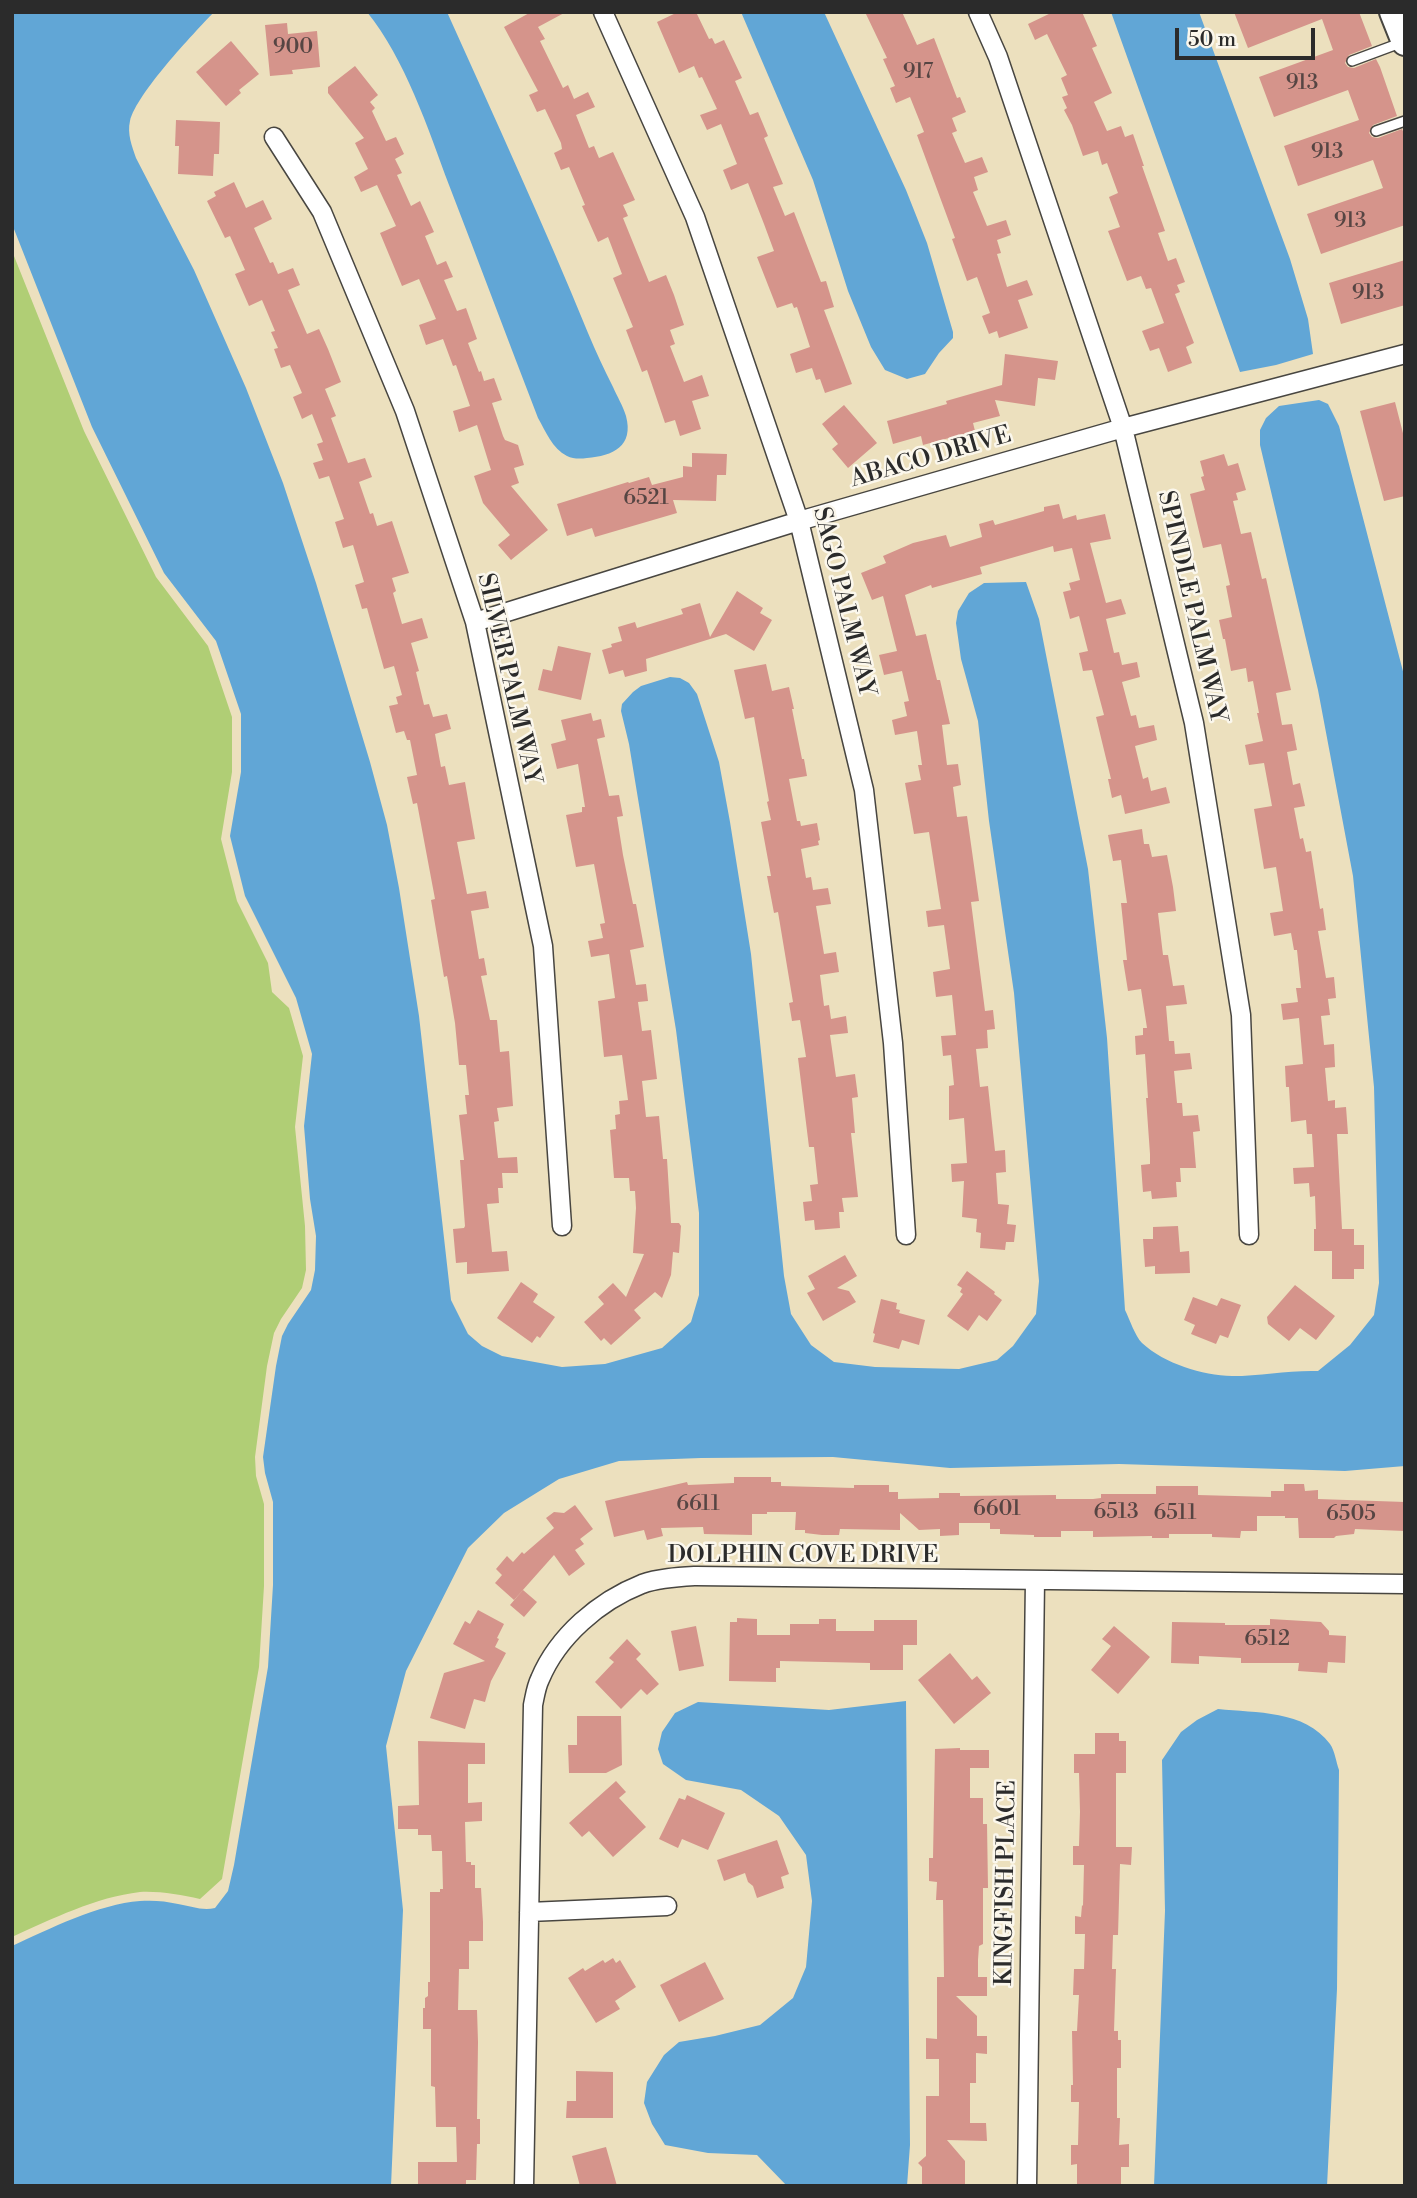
<!DOCTYPE html>
<style>
body{margin:0}
#map{position:relative;width:1417px;height:2198px;overflow:hidden;background:#ece0be;font-family:"Libre Bodoni",serif}
canvas{display:block}
.frame{position:absolute;inset:0;border:14px solid #2b2b2b;pointer-events:none}
.scale{position:absolute;left:1175px;top:28px;width:140px;height:32px;box-sizing:border-box;border:4px solid #2b2b2b;border-top:0;padding-left:9px;font-size:21px;line-height:24px;white-space:nowrap;color:#2b2b2b;-webkit-text-stroke:5px #fbf7ec;paint-order:stroke}
</style>
<div id="map">
<canvas width="1417" height="2198"></canvas>
<div class="frame"></div>
<div class="scale">50 m</div>
</div>
<script>
const c = document.querySelector('canvas').getContext('2d');
c.lineJoin = 'round';
function fill(path, color) { c.fillStyle = color; c.fill(path, 'evenodd'); }
function strokePath(path, color, width, dash) { c.strokeStyle = color; c.lineWidth = width; c.lineCap = dash ? 'butt' : 'round'; c.setLineDash(dash || []); c.stroke(path); }
function drawText(font, color, halo, rows, align = 'center') {
  c.font = font + ' "Libre Bodoni",serif'; c.lineWidth = 5; c.setLineDash([]); c.textBaseline = 'middle'; c.strokeStyle = halo; c.fillStyle = color; for (const [text, x, y, turn = 0] of rows) {
    c.save(); c.translate(x, y); c.rotate((+turn || 0) * Math.PI / 180); c.textAlign = isNaN(turn) ? turn : align; if (halo) c.strokeText(text, 0, 0); c.fillText(text, 0, 0); c.restore();
  }
}
fill(new Path2D(`
 M12,251L84,431L156,577L208,646L232,717V772L221,839L237,901L268,963L272,992L289,1008L303,1056L295,1127L305,1226L306,1270L302,1288L281,1319L274,1333L267,1366L255,1457L256,1476L264,1504V1586L259,1667L222,1879L200,1899C181,1895 160,1891 140,1892C96,1897 52,1919 12,1937Z`), '#b0ce75');
fill(new Path2D(`
 M12,12H214C193,34 137,93 130,121C127,134 132,146 136,158L194,270L246,388L283,483L316,583L370,762L387,825L399,888L419,1016L451,1300L468,1334L482,1346L502,1356L562,1367L605,1364L662,1348L691,1322L699,1295V1213L676,1030L629,744L621,711L622,704L633,692L641,686L670,677L680,678L689,683L697,694L719,762L730,822L751,954L784,1276L791,1314L811,1345L834,1362L875,1367L959,1369L997,1360L1013,1346L1036,1314L1039,1281L1014,993L989,821L978,721L961,659L956,623L958,611L969,593L984,583L1026,582L1039,619L1088,869L1107,1038L1125,1310C1130,1320 1135,1336 1142,1343C1165,1364 1202,1375 1232,1376C1261,1376 1290,1370 1318,1371L1350,1345L1374,1315L1379,1283L1374,1087L1353,876L1318,690L1260,445V430L1266,418L1279,406L1319,400L1328,404L1339,426L1405,679V1466L1345,1471L1119,1464L950,1468L833,1457L701,1458L619,1461L559,1479L504,1513L468,1548L406,1671L386,1746L403,1910L391,2186H12V1946C49,1929 99,1904 140,1901C152,1900 166,1901 178,1904C191,1906 202,1911 215,1908L228,1891L234,1865L268,1667L273,1585V1502L265,1473L263,1457L276,1366L282,1336L288,1324L311,1290L315,1270L316,1236L310,1199L304,1126L312,1054L296,998L245,896L230,836L241,772V714L216,641L164,573L92,427L12,224Z
 M367,12H447C495,119 544,225 588,333C596,352 604,369 613,387C617,396 623,406 626,416C634,446 613,456 587,458C580,459 573,459 567,456C552,448 546,432 538,418C508,340 479,263 449,185C428,128 405,59 367,12Z
 M741,12H824L906,190L927,243L953,332V338L939,353L925,374L907,379L885,370L871,347L848,291L813,180Z
 M1111,12H1199L1290,259L1308,319L1313,354L1276,365L1240,372Z
 M906,1701L910,2145L907,2186H787L757,2155L708,2153L665,2145L652,2124L644,2103L647,2082L664,2055L679,2042L715,2036L760,2025L793,1998L806,1967L812,1901L806,1855L779,1816L741,1790L686,1780L663,1764L658,1749L662,1732L675,1713L698,1702L829,1710Z
 M1218,1709C1256,1713 1305,1710 1330,1744C1335,1751 1336,1762 1339,1770L1337,1989L1327,2186H1154L1165,1911L1162,1760L1181,1732L1197,1720Z`), '#61a6d6');
fill(new Path2D(`
 M531,12H566L538,27L545,39L540,41L563,88L568,85L574,99L588,92L595,107L576,115L589,148L594,146L599,158L613,152L635,200L623,205L628,216L623,218L649,282L666,275L674,295L684,325L670,330L675,344L670,346L684,382L702,375L709,396L692,401L701,429L680,436L675,420L665,423L647,370L642,372L626,330L633,327L613,278L622,274L608,237L598,242L582,206L585,205L569,167L561,170L554,153L562,149L561,143L545,109L537,112L529,95L538,91L504,27Z
 M678,12H696L709,39L712,38L715,44L724,40L742,78L735,81L750,115L758,112L768,136L764,138L783,184L773,187L785,216L794,212L821,282L826,281L834,307L824,310L852,384L825,393L820,379L816,380L812,368L796,373L790,354L810,347L797,307L794,308L792,303L777,308L757,257L774,251L764,224L748,183L731,190L723,170L737,164L721,124L707,130L700,115L717,109L702,77L699,78L694,66L679,73L657,22Z
 M865,12H902L917,45L934,38L957,98L960,97L966,112L952,118L957,131L952,133L965,163L982,157L988,172L974,177L978,190L973,192L987,226L1006,220L1011,235L997,240L1001,253L997,254L1007,287L1027,280L1033,295L1018,300L1028,328L999,338L997,331L989,334L982,316L990,313L977,277L967,281L952,239L955,238L917,135L924,132L910,97L896,103L890,88L895,86L883,59L887,58Z
 M1053,12H1082L1097,46L1092,48L1112,93L1094,102L1107,131L1121,126L1125,137L1133,134L1144,166H1142L1165,231L1158,233L1168,261L1176,258L1185,282L1177,285L1180,292L1175,294L1194,343L1186,347L1192,363L1168,372L1159,348L1150,351L1142,331L1164,323L1151,288L1146,289L1141,276L1127,281L1108,231L1120,227L1109,197L1118,193L1107,163L1102,165L1098,151L1083,156L1072,125L1064,110L1067,108L1062,97L1068,95L1061,78L1067,75L1047,34L1035,40L1028,24Z
 M1234,12H1359L1372,46L1349,55L1345,63L1348,67L1354,68L1376,59L1380,67L1397,116L1373,125L1369,133L1372,137L1378,138L1402,129L1405,136V225L1321,254L1307,214L1383,188L1373,160L1298,186L1284,146L1359,120L1348,90L1274,117L1259,77L1333,50L1322,19L1248,48Z
 M287,23L288,34L317,31L320,67L292,70L293,74L270,76L265,25Z
 M231,41L259,74L239,90L241,93L226,106L196,72Z
 M355,66L378,95L370,102L375,108L372,111L386,141L396,137L404,154L395,159L402,173L397,175L411,206L420,201L434,232L425,236L437,265L446,261L453,277L444,280L457,311L466,308L477,339L468,343L479,372L481,371L484,381L494,378L502,400L492,403L503,436L505,440L518,445L524,465L514,468L519,483L511,486L548,530L511,560L498,545L510,535L483,503L474,476L491,470L477,425L459,432L453,411L470,406L456,365L453,366L443,339L426,345L419,325L436,319L419,279L402,286L380,233L396,226L377,185L361,192L354,177L368,169L355,143L364,138L328,93V87Z
 M176,120L220,122L219,154H214L213,176L178,174L179,146H175Z
 M234,182L246,208L263,200L272,219L254,228L270,263L273,262L278,274L293,268L300,285L288,290L307,334L319,329L328,349L341,382L325,389L336,416L331,418L348,463L365,458L372,477L359,482L370,514L373,513L377,526L392,521L409,573L392,578L396,591L393,593L402,624L422,618L428,638L411,643L419,671L416,672L424,705L429,704L433,717L447,714L451,729L435,734L441,767L445,766L449,785L465,782L475,839L457,842L467,894L486,891L489,908L471,911L479,959L484,958L487,975L481,976L490,1020H497L500,1052L509,1051L513,1106L497,1108L499,1121L494,1122L498,1158L517,1157L518,1173H502L503,1188H498L499,1203L487,1204L492,1252L507,1251L509,1271L467,1274V1262L456,1263L453,1229L464,1228L465,1226L460,1160H464L459,1115L467,1114L465,1095H469L466,1065H459L455,1023L447,976L444,977L431,900L435,899L417,803L413,804L407,777L417,775L410,740H407L404,731L396,733L389,706L398,704L396,697L402,695L394,666L384,669L367,608L362,609L355,585L364,582L353,545L343,548L335,522L344,519L329,476L319,479L313,463L323,460L317,444L323,442L312,414L302,419L293,397L302,393L290,365L281,368L274,349L278,348L271,332L275,331L262,300L249,306L235,274L245,270L230,236L225,238L207,201L216,196L214,192Z
 M1405,260V305L1341,324L1329,283Z
 M1005,354L1058,361L1055,380L1038,378L1035,406L995,400L1000,416L973,423L975,431L923,445L921,436L893,444L887,421L947,404L946,401L1002,385Z
 M1395,402L1405,441V496L1384,501L1360,411Z
 M844,405L877,443L848,468L832,449L838,444L822,424Z
 M692,453L727,454L726,475H717L716,501L673,500L677,513L595,537L592,528L567,536L557,504L628,482L629,483L649,477L652,485L683,477V466L692,467Z
 M1224,454L1228,466L1238,463L1246,490L1236,493L1238,500L1233,501L1241,534L1251,532L1262,579L1266,578L1291,690L1276,693L1282,725L1292,724L1297,750L1287,752L1293,785L1300,783L1305,806L1294,808L1300,839L1303,838L1306,852L1311,851L1320,909L1323,908L1326,930L1318,931L1326,978L1334,977L1336,998L1328,999L1330,1015L1321,1016L1324,1045L1334,1044L1335,1067L1325,1068L1328,1101L1335,1100V1108L1346,1107L1348,1134H1337L1342,1229H1354V1245H1364V1269H1354V1279H1332V1251H1314V1229H1316L1315,1196L1310,1197L1309,1183L1294,1184L1293,1168L1314,1167L1312,1134H1307L1306,1120L1291,1122L1289,1087H1286L1285,1066L1303,1064L1299,1018L1283,1020L1281,1004L1298,1002L1296,988H1301L1297,950H1294L1291,933L1274,936L1270,913L1283,911L1276,867L1264,869L1254,809L1272,806L1264,763L1249,765L1245,745L1263,741L1257,713H1259L1253,681L1248,682L1246,668L1231,671L1225,639H1223L1219,620L1232,617L1226,586L1230,585L1221,544L1203,548L1190,494L1205,490L1201,477L1204,476L1200,461Z
 M1059,504L1063,519L1076,515L1077,520L1105,514L1111,539L1090,543L1106,603L1121,599L1126,614L1106,619L1114,653L1119,652L1122,665L1137,662L1140,677L1122,682L1131,716L1136,715L1139,728L1154,725L1157,740L1135,746L1143,779L1148,777L1151,791L1166,787L1170,803L1125,814L1121,795L1112,798L1108,779H1111L1096,717L1104,715L1092,670L1083,671L1079,653L1088,651L1079,616L1070,619L1063,592L1071,590L1069,583L1080,580L1072,548L1054,552L1053,546L980,567L982,574L932,588L931,585L905,595L916,636L926,634L937,680H940L950,724L942,725L947,765L958,764L961,785L953,787L957,817L967,816L979,901L971,902L984,1003L985,1011L993,1010L995,1029L987,1030L988,1048L976,1049L980,1087L988,1086L995,1151L1005,1150L1006,1172L996,1173L998,1204L1009,1205L1007,1224L1016,1225L1014,1242H1006L1005,1250L980,1248L981,1233L976,1232L977,1219L962,1217L964,1181L952,1182L951,1164L967,1163L964,1118L949,1120V1086L954,1085L951,1055L943,1056L941,1036L956,1035L952,995L936,997L933,972L950,969L944,925L928,927L926,911L941,909L929,832L914,834L905,783L921,780L918,765H922L917,731L895,735L892,720L907,716L904,702L909,701L902,671L884,675L879,655L897,651L883,596L872,600L861,573L886,563L883,556L913,543L946,535L950,547L982,537L979,524L993,520L995,525L1044,511V507Z
 M737,591L763,608L760,613L772,620L754,651L726,634L646,659L647,671L625,677L623,670L609,674L602,650L612,647L611,644L622,641L618,627L635,622L637,628L683,614L681,609L700,603L710,637Z
 M558,646L591,653L581,700L538,690L543,669L552,671Z
 M766,664L772,691L789,687L794,709H792L802,759H804L807,776L789,779L797,821H800L801,826L817,823L820,840L818,841L819,845L801,849L806,878L811,877L813,890L828,888L831,904L816,906L824,954L836,952L839,972L820,975L824,1006L829,1005L831,1019L846,1016L848,1033L830,1035L836,1077L855,1074L858,1097L852,1098L855,1133H851L858,1197L842,1198L844,1212H839L840,1228L815,1230L814,1220L805,1221L803,1202L812,1201L810,1185L818,1184L814,1147H809L798,1058L806,1057L800,1020L792,1021L789,1003L793,1002L778,912L774,913L767,876H771L761,822L771,820L767,802L769,801L754,717L745,719L734,670Z
 M591,713L593,721L601,719L605,737L597,739L609,796L619,795L623,816L617,817L623,855L633,904H636L644,947L630,950L636,985L646,984L648,1001L638,1002L642,1031L651,1030L657,1079L642,1081L646,1117L659,1116L663,1159H667L671,1223H679L681,1226L679,1253L673,1252L671,1275L662,1298L655,1292L634,1310L641,1318L611,1345L604,1338L601,1341L584,1322L604,1304L598,1297L613,1283L626,1297L644,1254L633,1253L636,1208L635,1191H630L629,1178H614L610,1130L616,1129L615,1115L620,1114L619,1101L628,1100L622,1055L604,1057L598,1001L615,998L609,954L591,957L588,941L603,938L600,924L605,923L594,864L576,867L566,815L582,812V807H585L578,764L557,769L551,744L566,740L561,720Z
 M1142,829L1144,844H1149L1152,857L1167,855L1173,887L1176,911L1158,913L1163,955H1168L1173,986L1184,985L1187,1004L1166,1006L1169,1041H1174L1175,1054L1190,1053L1192,1069L1174,1071L1177,1103H1182L1183,1116L1198,1115L1200,1131L1193,1132L1196,1168H1180L1181,1182H1176L1177,1197L1152,1199L1151,1191L1143,1192L1141,1165L1150,1164V1154L1146,1098H1148L1145,1054L1136,1055L1135,1036L1143,1035V1028H1147L1141,989L1128,991L1123,960H1127L1121,903H1127L1121,860L1113,861L1108,835Z
 M1178,1226L1180,1252L1189,1251L1190,1273L1155,1274V1266L1145,1267L1143,1239H1153V1227Z
 M845,1255L857,1276L837,1288L849,1291L856,1302L823,1321L807,1293L815,1289L808,1276Z
 M967,1271L995,1292L994,1294L1002,1300L987,1321L979,1315L968,1331L947,1316L963,1294L960,1292L962,1288L957,1285Z
 M521,1282L538,1294L533,1302L555,1317L540,1338L537,1336L532,1343L497,1318Z
 M1295,1285L1335,1316L1316,1340L1300,1328L1289,1341L1268,1324L1267,1317Z
 M1193,1297L1217,1306L1221,1298L1241,1305L1228,1338L1220,1335L1216,1344L1191,1334L1195,1325L1184,1320Z
 M881,1299L897,1303L896,1309L900,1310L899,1313L925,1320L919,1345L902,1340L899,1349L873,1342L875,1334L873,1333Z
 M734,1477H771V1482H781V1486L854,1488V1485H889V1492H898V1499L939,1498V1493H960V1496L1056,1495V1499H1093L1101,1498V1494H1156V1486H1198V1495L1271,1497V1491H1284V1484H1304L1305,1491L1318,1490V1499L1405,1502V1531L1355,1529L1354,1534L1336,1536L1334,1538H1299L1298,1518H1285V1516H1257V1531H1241L1240,1538L1212,1537V1534H1169V1538H1152V1536L1093,1537V1531H1061V1537H1034V1535L1000,1534V1529H990V1523H959V1535L940,1536V1529L919,1530L900,1513V1530L840,1529L839,1535H822L805,1533V1530H795L796,1512H767V1514H752V1535L704,1534L703,1527L661,1528L663,1536L647,1540L644,1530L614,1537L605,1501L687,1482L688,1485L734,1483Z
 M575,1505L593,1529L580,1539L584,1544L575,1550L585,1564L569,1576L554,1555L514,1600L495,1583L502,1575L496,1569L507,1556L513,1562L522,1552L524,1554L554,1528L546,1518L554,1512L564,1513Z
 M523,1590L537,1602L524,1617L510,1605Z
 M478,1610L504,1624L497,1638L499,1639L495,1647L506,1653L491,1681L485,1702L474,1699L465,1729L430,1718L444,1673L485,1661L453,1644L465,1621L470,1624Z
 M737,1618L757,1619V1635H790V1624H819V1619H836V1631H874V1620H917V1645H903V1670H870V1663L780,1661V1668H776V1682L729,1681L730,1622H737Z
 M1270,1619L1321,1622L1329,1631V1635L1346,1636L1345,1663L1328,1662L1327,1673L1298,1671L1299,1663H1241V1658L1199,1656V1664L1171,1663L1172,1622L1225,1623V1625H1270Z
 M696,1626L704,1666L679,1671L671,1631Z
 M1114,1626L1150,1657L1118,1694L1091,1670L1111,1646L1102,1639Z
 M627,1639L641,1654L636,1659L659,1684L647,1695L641,1689L621,1709L595,1682L614,1662L609,1658Z
 M950,1653L972,1680L977,1676L991,1693L954,1724L918,1680Z
 M577,1716H621L622,1765L606,1773H569L568,1745H577Z
 M1095,1733H1119V1741H1126V1773H1116V1847H1132L1131,1865L1120,1864L1118,1935H1113L1112,1969H1116L1114,2031H1118V2040H1121V2068H1117V2118H1120L1119,2145L1129,2144V2167H1121V2186H1077V2164L1071,2165V2145H1078L1079,2102H1071V2085H1073L1072,2031H1077L1079,1995H1073L1074,1969H1084L1085,1934H1075V1916L1081,1917L1082,1905L1083,1906L1084,1865H1073V1846H1079L1080,1812L1079,1773H1074V1754H1095Z
 M418,1741L485,1743V1764H468V1803L482,1802V1821L465,1822L466,1862H471V1865H475V1888H481L483,1922V1941H469V1969H459L458,2010H477L478,2042L477,2119H480V2144H477L476,2180H466V2186H418V2162H457L456,2127H436L435,2087L431,2086V2029H423V2008H425V1998L428,1996V1982H430V1892H440V1889H443L442,1851H432L431,1835H418V1829H398V1806L419,1805Z
 M960,1748V1750H989V1768H970V1798H983V1824H987L988,1888H983V1944L979,1946L978,1960V1977H987V1996H956L977,2016V2036H987V2054L976,2053V2083H970V2123H986L987,2141L947,2140L965,2161V2186H922V2167L918,2163L926,2156V2096H939V2059H926V2038L937,2039V1977H944L943,1900H936L937,1882L929,1881V1858H933L935,1749Z
 M616,1781L626,1792L619,1798L646,1827L613,1857L589,1831L582,1837L569,1823Z
 M687,1795L725,1813L708,1850L682,1839L678,1848L659,1839L679,1798L685,1800Z
 M777,1840L789,1874L781,1877L784,1888L757,1898L753,1886L748,1882L745,1873L724,1881L717,1860Z
 M613,1958L616,1963L620,1960L636,1987L615,2001L620,2009L596,2023L568,1978L583,1968L585,1971L603,1960L605,1963Z
 M705,1962L724,1999L679,2022L660,1985Z
 M576,2071L613,2072V2118H566L567,2101H576Z
 M606,2147L617,2186H580L572,2156Z`), '#d5948b');
const service = new Path2D(`
 M1352,61L1403,42
 M1376,131L1405,121`);
const minor = new Path2D(`
 M603,12L695,217L799,521L864,790L893,1043L906,1235
 M978,12L998,57L1123,428L1194,723L1241,1015L1249,1235
 M274,137L322,212L405,411L475,622L543,946L562,1226
 M475,622L799,521L1123,428L1405,354
 M529,1912L667,1906
 M524,2186L533,1705C535,1696 536,1687 540,1679C558,1636 599,1601 642,1584C659,1578 679,1577 696,1576L1405,1584
 M1027,2186L1035,1580`);
const secondary = new Path2D(`
 M1393,12L1405,42`);
strokePath(service, '#484641', 12);
strokePath(minor, '#484641', 21);
strokePath(secondary, '#484641', 30);
strokePath(service, '#fff', 9);
strokePath(minor, '#fff', 18);
strokePath(secondary, '#fff', 26);
drawText('21px', '#564543', null, [
 ["900",293,48],
 ["917",918,73],
 ["913",1302,84],
 ["913",1327,153],
 ["913",1350,222],
 ["913",1368,294],
 ["6521",646,499],
 ["6611",698,1505],
 ["6601",997,1510],
 ["6513",1116,1513],
 ["6511",1175,1514],
 ["6505",1351,1515],
 ["6512",1267,1640]
]);
drawText('24px', '#2b2b2b', '#fbf7ec', [
 ["ABACO DRIVE",931,458,-16],
 ["SAGO PALM WAY",843,602,76],
 ["SPINDLE PALM WAY",1191,607,77],
 ["SILVER PALM WAY",508,679,77],
 ["DOLPHIN COVE DRIVE",803,1556],
 ["KINGFISH PLACE",1007,1883,-89]
]);
</script>
